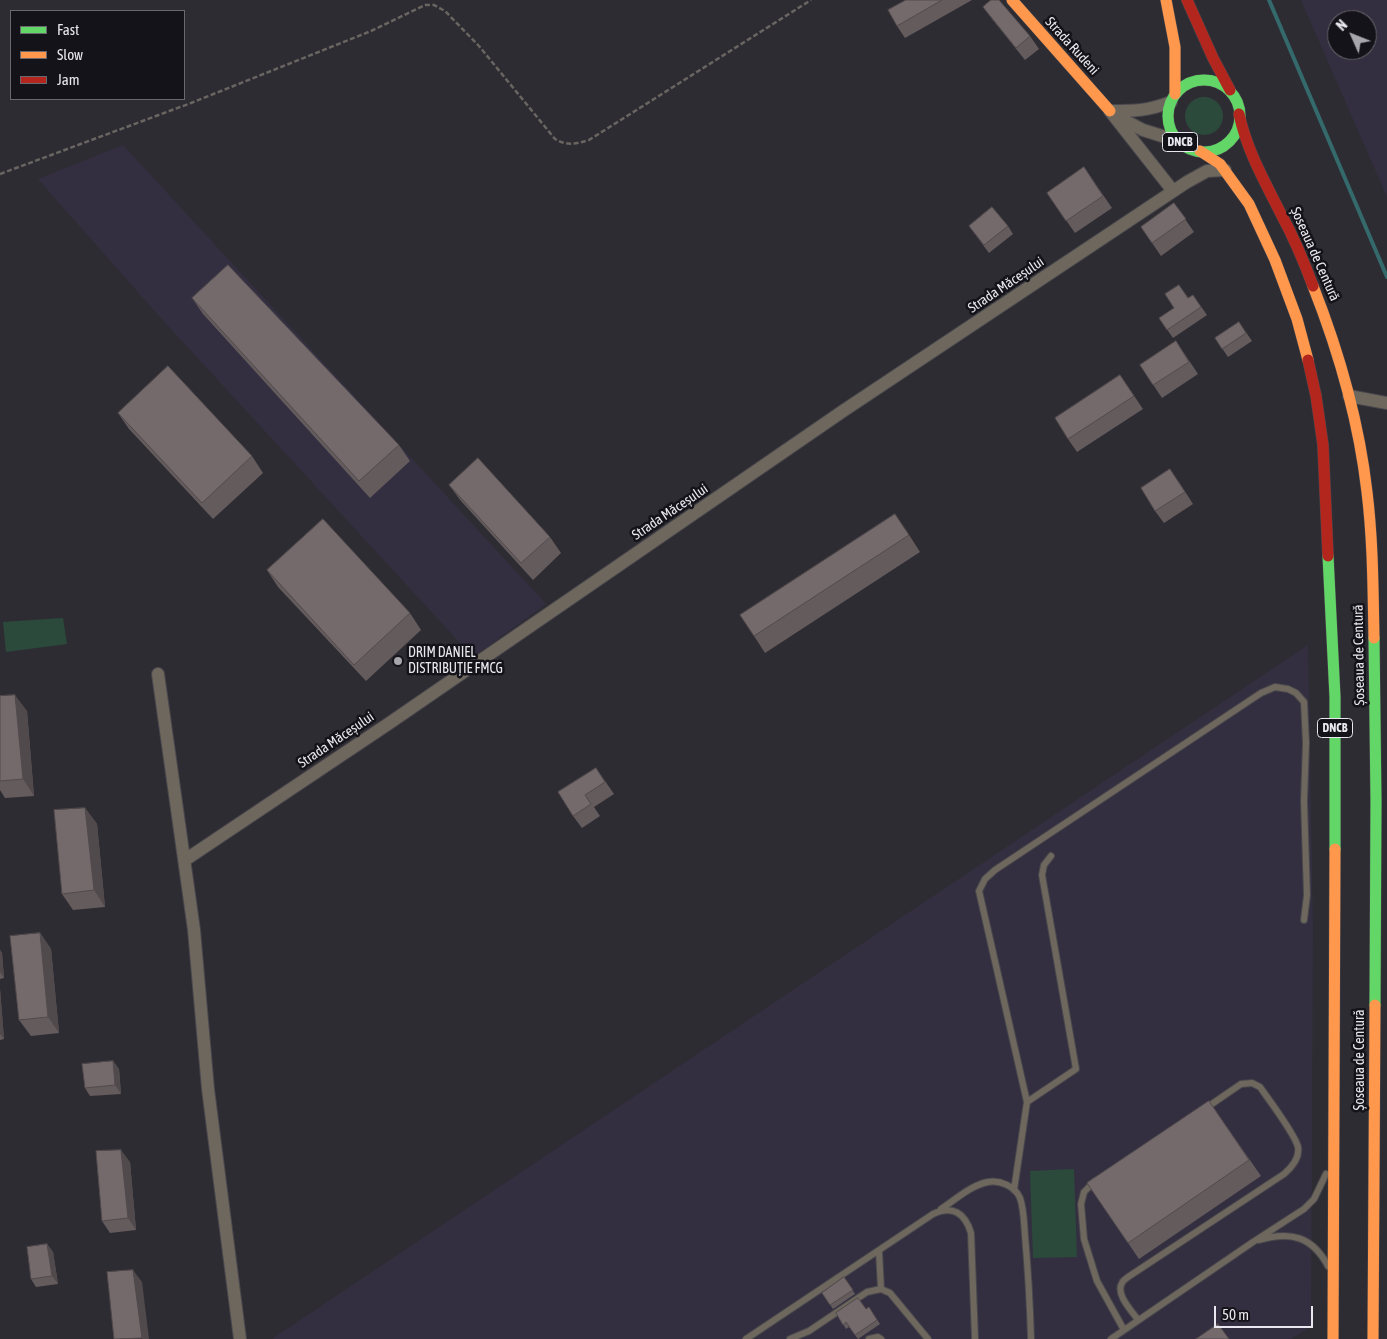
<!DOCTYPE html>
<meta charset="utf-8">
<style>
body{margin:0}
#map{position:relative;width:1387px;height:1339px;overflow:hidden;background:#2e2c33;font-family:"Asap Condensed",sans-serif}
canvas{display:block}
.legend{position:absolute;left:10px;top:10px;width:175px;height:90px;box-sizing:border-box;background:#141319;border:1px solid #69686f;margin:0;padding:6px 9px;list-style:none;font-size:15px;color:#e9e7ef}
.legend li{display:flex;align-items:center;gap:10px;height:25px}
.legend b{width:25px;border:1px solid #69686f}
.north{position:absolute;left:1327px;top:10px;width:50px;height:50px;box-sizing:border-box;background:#141319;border:1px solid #69686f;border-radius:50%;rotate:314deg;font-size:14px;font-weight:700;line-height:20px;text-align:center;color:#e9e7ef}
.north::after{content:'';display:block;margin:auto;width:18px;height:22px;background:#a8a6ad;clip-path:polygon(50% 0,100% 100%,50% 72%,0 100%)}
.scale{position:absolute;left:1214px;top:1306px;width:99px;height:22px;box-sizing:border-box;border:2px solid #e9e7ef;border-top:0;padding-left:6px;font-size:15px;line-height:18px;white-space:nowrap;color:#e9e7ef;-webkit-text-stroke:4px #141319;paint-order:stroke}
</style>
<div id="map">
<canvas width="1387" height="1339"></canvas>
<ul class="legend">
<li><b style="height:6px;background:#63d668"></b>Fast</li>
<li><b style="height:6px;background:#ff974d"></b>Slow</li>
<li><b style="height:6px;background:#b3261e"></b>Jam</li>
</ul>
<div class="north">N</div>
<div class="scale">50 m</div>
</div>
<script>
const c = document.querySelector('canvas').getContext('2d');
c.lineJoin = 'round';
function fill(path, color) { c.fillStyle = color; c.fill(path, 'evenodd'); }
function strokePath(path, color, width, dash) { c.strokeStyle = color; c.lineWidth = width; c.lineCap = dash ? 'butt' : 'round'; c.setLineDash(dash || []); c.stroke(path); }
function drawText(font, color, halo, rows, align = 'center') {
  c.font = font + ' "Asap Condensed",sans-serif'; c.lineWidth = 5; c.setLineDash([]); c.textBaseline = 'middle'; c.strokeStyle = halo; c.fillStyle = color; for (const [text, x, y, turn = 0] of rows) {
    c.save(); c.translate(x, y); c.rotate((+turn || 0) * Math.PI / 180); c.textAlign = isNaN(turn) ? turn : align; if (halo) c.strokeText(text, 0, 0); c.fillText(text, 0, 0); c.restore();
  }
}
fill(new Path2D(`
 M1301,0H1387V197ZM1337,20H1367V50H1337Z
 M123,145L546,604L473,657L159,316L38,179Z
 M1308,645L1313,927L1311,1326L1291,1339H272Z`), '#332f40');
fill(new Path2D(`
 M1185 116a19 19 0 1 1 38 0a19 19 0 1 1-38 0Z
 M63,618L67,644L6,652L3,622Z
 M1074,1169L1077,1257L1033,1258L1030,1171Z`), '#2b4a3c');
strokePath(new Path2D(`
 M1269,0L1387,277`), '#346a6c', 4);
const lane = new Path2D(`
 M1051,856L1044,865L1042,875L1076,1069L1027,1102L979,891L985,879L995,870L1261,693L1275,687L1288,689L1296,693L1304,702L1306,743L1304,801L1307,895L1304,920
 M1095,1181L1084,1192L1081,1204L1084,1239L1097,1281L1124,1330
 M1014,1190L1027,1102
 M941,1209C955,1200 971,1185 988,1182C1000,1180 1015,1186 1020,1198C1024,1209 1024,1224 1025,1236C1028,1270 1030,1305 1031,1339
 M1259,1240C1290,1231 1312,1236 1328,1266
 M879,1251L881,1289
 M1138,1320C1132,1311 1115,1294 1122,1283C1123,1280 1126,1279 1128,1277L1284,1174C1292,1167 1300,1158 1298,1147C1295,1134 1269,1100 1260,1087L1252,1083L1241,1084L1206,1108
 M746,1339L933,1214C953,1205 965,1213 971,1233L975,1339
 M790,1339L809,1331L867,1292L881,1289L890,1293L928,1339
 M869,1339L878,1337L881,1339
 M1111,1339L1253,1242L1304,1209L1314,1199L1326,1174`);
const street = new Path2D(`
 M1110,111L1173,191
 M1110,111C1135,111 1147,111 1171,102
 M1118,117L1143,130L1178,141
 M1349,396L1387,403
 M158,674L194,930L208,1089L240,1339
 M185,860L391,722L843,411L1187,182L1207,171L1225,170`);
const fast = new Path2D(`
 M1168 116a36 36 0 1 1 72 0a36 36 0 1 1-72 0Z
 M1328,556L1335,697V849
 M1374,638L1376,801L1375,1005`);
const slow = new Path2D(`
 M1012,0L1110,111
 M1166,0L1175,47V94
 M1200,151L1220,164L1249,204L1275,260L1297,319L1308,360
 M1313,286C1339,352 1359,422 1367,492C1373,541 1373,589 1374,638
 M1333,1339L1335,849
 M1373,1339L1375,1005`);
const jam = new Path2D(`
 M1187,0L1213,58L1230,90
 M1239,114C1247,151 1265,182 1282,216C1294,238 1304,262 1313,286
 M1308,360L1316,396L1323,445L1328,556`);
strokePath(lane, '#49474c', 8);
strokePath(street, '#49474c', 14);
strokePath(fast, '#49474c', 12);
strokePath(slow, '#49474c', 12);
strokePath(jam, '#49474c', 12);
strokePath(new Path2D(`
 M0,174L191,103L371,31L425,5H434L445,11L479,46L555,139C567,146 575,144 589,140L811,0`), '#696561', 2.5, [5, 2.5]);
strokePath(lane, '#6d675e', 6);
strokePath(street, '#6d675e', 12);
strokePath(fast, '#63d668', 11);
strokePath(slow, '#ff974d', 11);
strokePath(jam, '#b3261e', 11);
fill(new Path2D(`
 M906,0H972L905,38L897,26Z
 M983,7L1030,36L1039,49L1025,60L992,19Z
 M1084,167L1112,208L1075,233L1047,193Z
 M1174,203L1194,232L1161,256L1141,227Z
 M969,226H1008L1013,234L989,253Z
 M1193,295L1207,315L1173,338L1159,318Z
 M192,298L399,445L410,461L370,498L203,314Z
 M1239,322L1252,341L1228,357L1215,338Z
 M1176,341L1198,374L1162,398L1140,365Z
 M1120,375L1143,409L1077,452L1068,439Z
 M118,413L252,456L263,473L213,519L129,429Z
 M1179,482L1193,504L1164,523L1155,511Z
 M449,485L550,537L561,553L533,580L461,501Z
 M906,530L920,552L765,653L754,636Z
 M267,570L410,613L421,630L366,681L278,587Z
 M0,696L27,711L34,796L5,798L0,790Z
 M596,768L614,794L594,807L600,816L582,828L573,816Z
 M85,808L97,824L105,907L73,910L62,894Z
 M40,933L51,949L59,1033L31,1036L19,1020Z
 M0,950L2,953L4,978L0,979Z
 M0,989L4,1039L0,1040Z
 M113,1061L119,1069L121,1094L90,1096L85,1088Z
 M1209,1101L1261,1176L1139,1259L1087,1183Z
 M130,1162L136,1230L110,1233L102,1221Z
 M47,1244L53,1252L58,1284L36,1287L31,1279Z
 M844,1277L855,1294L833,1309L822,1293Z
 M869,1307L880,1324L858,1339L849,1327L846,1329L836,1313L866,1309Z`), '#645b5d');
fill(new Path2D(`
 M15,695L27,711L34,796L23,779Z
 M85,808L97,824L105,907L94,890Z
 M40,933L51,949L59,1033L48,1017Z
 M0,950L2,953L4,978L0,972Z
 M0,989L4,1039L0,1034Z
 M113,1061L119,1069L121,1094L115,1085Z
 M121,1150L130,1162L136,1230L128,1218Z
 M47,1244L53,1252L58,1284L52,1276Z
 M133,1270L142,1282L149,1339H142V1338Z`), '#514a4c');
const building = new Path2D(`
 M906,0H942L897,26L888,10Z
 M991,0H999L1030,36L1016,48L983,7Z
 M1084,167L1103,196L1066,221L1047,193Z
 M1174,203L1186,219L1152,243L1141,227Z
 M992,207L1008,226L984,245L969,226Z
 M228,265L399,445L359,481L192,298Z
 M1179,285L1188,298L1193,295L1201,307L1167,330L1159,318L1174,308L1165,294Z
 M1239,322L1246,333L1222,349L1215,338Z
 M1176,341L1189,362L1153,385L1140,365Z
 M168,366L252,456L202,503L118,413Z
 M1120,375L1134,396L1068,439L1055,418Z
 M478,458L550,537L521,563L449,485Z
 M1170,469L1185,492L1155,511L1141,488Z
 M895,514L909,535L754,636L740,615Z
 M323,519L410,613L354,665L267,570Z
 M15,695L23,779L0,781V696Z
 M596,768L605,782L585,795L591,804L573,816L558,792Z
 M85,808L94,890L62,894L54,810Z
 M40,933L48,1017L19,1020L10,936Z
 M113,1061L115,1085L85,1088L82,1064Z
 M1209,1101L1249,1160L1128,1243L1087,1183Z
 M121,1150L128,1218L102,1221L96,1151Z
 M47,1244L52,1276L31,1279L27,1247Z
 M133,1270L142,1338L114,1339L107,1272Z
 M844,1277L853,1290L830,1305L822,1293Z
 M858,1298L866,1309L869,1307L877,1320L855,1335L846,1322L843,1325L836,1313Z
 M1218,1324L1229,1339H1196Z`);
fill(building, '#746a6c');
strokePath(building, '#514a4c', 1);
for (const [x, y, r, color] of [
 [398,661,5,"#a8a6ad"]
]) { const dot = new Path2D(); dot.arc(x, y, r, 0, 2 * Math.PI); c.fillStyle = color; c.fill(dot); strokePath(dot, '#141319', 2); }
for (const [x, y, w] of [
 [1180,142,35],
 [1335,728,35]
]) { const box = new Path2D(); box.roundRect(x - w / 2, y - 9.5, w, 19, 4); c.fillStyle = '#141319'; c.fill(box); strokePath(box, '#e9e7ef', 1); }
drawText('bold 12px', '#e9e7ef', null, [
 ["DNCB",1180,142],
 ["DNCB",1335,728]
]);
drawText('14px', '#e9e7ef', '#141319', [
 ["Strada Rudeni",1072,46,48],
 ["Șoseaua de Centură",1315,254,66],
 ["Strada Măceșului",1006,285,-34],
 ["Strada Măceșului",670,512,-34],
 ["Șoseaua de Centură",1359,655,-91],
 ["Strada Măceșului",336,740,-34],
 ["Șoseaua de Centură",1360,1060,-90]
]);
drawText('14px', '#e9e7ef', '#141319', [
 ["DRIM DANIEL",408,653],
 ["DISTRIBUȚIE FMCG",408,669]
], 'left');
</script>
